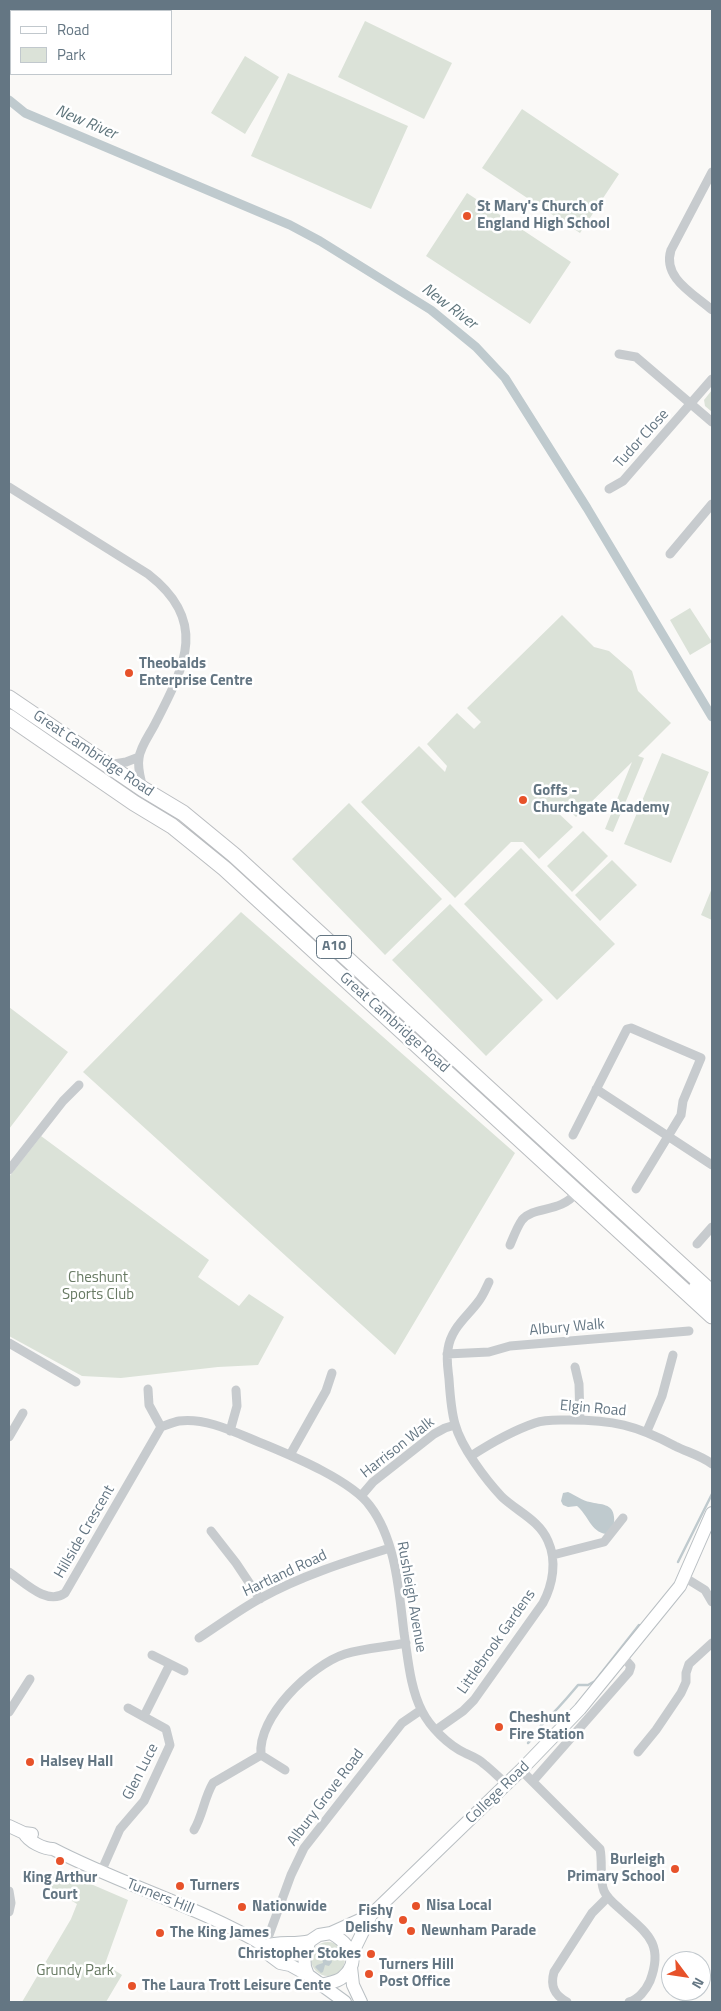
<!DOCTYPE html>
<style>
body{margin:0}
#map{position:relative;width:721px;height:2011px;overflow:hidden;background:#faf9f7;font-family:"Titillium Web",sans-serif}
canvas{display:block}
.frame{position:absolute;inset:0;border:10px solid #647683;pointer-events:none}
.legend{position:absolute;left:10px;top:10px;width:162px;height:65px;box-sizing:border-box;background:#fff;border:1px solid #c1c8cd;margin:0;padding:6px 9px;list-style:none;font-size:15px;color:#647683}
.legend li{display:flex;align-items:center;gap:10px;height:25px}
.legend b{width:25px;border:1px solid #c1c8cd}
.north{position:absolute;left:661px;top:1951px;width:50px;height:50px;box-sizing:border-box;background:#fff;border:1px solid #c1c8cd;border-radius:50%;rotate:121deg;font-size:14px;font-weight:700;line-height:20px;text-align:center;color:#647683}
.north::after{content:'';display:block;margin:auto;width:18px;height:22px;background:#e7522a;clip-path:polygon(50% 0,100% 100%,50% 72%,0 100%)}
</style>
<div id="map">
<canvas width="721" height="2011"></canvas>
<div class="frame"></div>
<ul class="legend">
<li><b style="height:6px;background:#fff"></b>Road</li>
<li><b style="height:14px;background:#dbe2d8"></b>Park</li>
</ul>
<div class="north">N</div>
</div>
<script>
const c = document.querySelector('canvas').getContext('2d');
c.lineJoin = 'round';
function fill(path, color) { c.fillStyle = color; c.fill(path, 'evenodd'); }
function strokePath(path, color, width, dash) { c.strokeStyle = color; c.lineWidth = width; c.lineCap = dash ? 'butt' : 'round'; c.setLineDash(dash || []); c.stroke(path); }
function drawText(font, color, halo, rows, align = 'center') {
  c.font = font + ' "Titillium Web",sans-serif'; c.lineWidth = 5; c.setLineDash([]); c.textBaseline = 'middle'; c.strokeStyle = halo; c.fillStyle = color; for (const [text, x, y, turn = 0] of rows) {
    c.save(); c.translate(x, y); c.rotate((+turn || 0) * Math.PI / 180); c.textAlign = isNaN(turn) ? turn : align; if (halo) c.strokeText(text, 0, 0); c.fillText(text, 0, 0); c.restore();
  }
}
fill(new Path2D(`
 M365,21L452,63L424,119L338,77Z
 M245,56L279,77L245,134L211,113Z
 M288,73L408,126L371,209L251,156Z
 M522,109L619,174L580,233L482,168Z
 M467,193L571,262L530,324L426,256Z
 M712,390V412L705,406L704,400Z
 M690,608L712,642L690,655L670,620Z
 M562,615L594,647L609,651L632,671L638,691L671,723L638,756L644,758L613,832L605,829L632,762L576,817L562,804L555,810L573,827L539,859L523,842H511L455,898L361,802L419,746L445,772L447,766L427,744L457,713L474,729L481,722L467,708Z
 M662,753L709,772L671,863L624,844Z
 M349,803L442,899L385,955L292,859Z
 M583,831L608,856L572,892L547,866Z
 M521,848L615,944L557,1000L464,904Z
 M612,860L637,885L600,921L575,895Z
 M712,888V920L701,915Z
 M450,904L543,1000L486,1056L392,960Z
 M241,912L515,1153L395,1355L83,1072Z
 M9,1007L68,1052L9,1129Z
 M41,1136L209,1260L198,1277L239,1306L249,1294L284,1317L258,1365L218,1367L121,1378L82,1376L9,1336V1177Z
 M56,1869L128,1900L105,1964L122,1975L106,2002H22L71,1919L77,1904L49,1887Z
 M311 1959a17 17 0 1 1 34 0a17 17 0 1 1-34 0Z
 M299,1948L296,1963L275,1951L277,1949Z`), '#dbe2d8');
fill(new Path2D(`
 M568,1492C575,1495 583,1501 590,1502C601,1505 613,1503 614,1517C615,1525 612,1528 606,1534C591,1532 588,1515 577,1506L568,1507L563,1505L561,1501L563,1493Z
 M326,1954L330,1956L332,1962L329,1966L325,1965L323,1972L321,1973L315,1967L317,1965L323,1963L322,1957Z`), '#bfcace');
strokePath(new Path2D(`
 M678,1562L712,1494
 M528,1743C535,1736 539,1727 545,1721C558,1709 567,1698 578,1685H588L595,1681L639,1625`), '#bfcace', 2.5);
strokePath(new Path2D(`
 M9,100L25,113L290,225L320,241L431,310L476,347L505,378L587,508L712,717`), '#bfcace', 9);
const secondary = new Path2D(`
 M695,1287L712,1304
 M9,1826L24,1833L32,1834
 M24,1833C29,1842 44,1849 53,1849C122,1885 198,1906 265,1946L268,1954L280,1963L290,1965L308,1975L345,2002
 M265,1946C279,1941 295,1945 310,1941
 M352,1954L371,1915
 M351,1967L353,1985L361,2002
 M308,1975L305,1967L304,1954L310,1941L319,1935L331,1933L371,1915L521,1770L580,1709L680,1586L712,1513
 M321,1985C328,1983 338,1982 343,1977C363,1959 348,1943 331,1933`);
const trunk = new Path2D(`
 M9,698L143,789L183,813L234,855L712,1293
 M9,717L134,803L172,826L225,869L712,1316`);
strokePath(secondary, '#b9bfc3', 14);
strokePath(trunk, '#babdc0', 17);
strokePath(new Path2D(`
 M712,172L671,250C662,278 694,294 712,310
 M619,354L636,357L712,422
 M9,487L148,574C210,622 184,667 155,724C150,734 140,747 139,758C137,768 141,779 143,789
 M609,489L623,481L712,379
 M670,554L712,504
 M108,765L126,762L139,757
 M596,1089L712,1165
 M573,1135L627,1029L631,1028L701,1058L683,1101L681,1115L636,1189
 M9,1170L63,1101L79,1085
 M697,1244L712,1227
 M510,1245C513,1238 517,1227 522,1220C535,1205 560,1214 577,1192
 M9,1343L76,1382
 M447,1354L489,1352L510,1346L689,1331
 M575,1367L579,1384L580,1420
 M148,1389L149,1405L161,1427C167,1425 173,1422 179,1421C208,1417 240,1435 266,1445C295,1457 352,1481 370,1506C396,1540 399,1592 404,1633C408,1658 410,1688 422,1711C430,1727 448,1745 465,1753C471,1756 478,1758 484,1764C492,1770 498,1777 507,1784
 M230,1431L237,1406L236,1390
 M647,1431L662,1396L673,1355
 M9,1437L23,1413
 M290,1455L326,1391L332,1373
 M471,1456C491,1443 512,1431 535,1423C546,1419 557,1420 569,1420C613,1420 636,1425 675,1446C687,1452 702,1456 712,1464
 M361,1496L373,1482L434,1434L445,1428L455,1425
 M211,1531L236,1563L260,1599
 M553,1555L604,1542L623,1518
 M9,1572C24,1582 47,1606 65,1593L161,1427
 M684,1577L705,1590L712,1602
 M199,1638C219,1625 239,1610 261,1598C301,1576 345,1562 390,1548
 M152,1655L184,1671
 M9,1712L30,1679
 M144,1716L170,1664
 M436,1730L463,1711L474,1700L543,1603C553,1584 557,1561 548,1541C539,1520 518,1512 502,1497C486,1480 461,1447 455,1424C451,1410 450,1394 449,1379C448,1369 446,1359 448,1349C451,1328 467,1317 478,1302C483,1296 486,1288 489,1282
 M638,1752L656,1730L681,1693L686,1682V1673L689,1664L712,1643
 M261,1755L285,1770
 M521,1770L600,1849C603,1863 599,1879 604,1891C607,1898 613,1903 619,1908C645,1932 665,1942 650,1981C646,1990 638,2000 629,2002
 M533,1781L629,1672L631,1666L623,1657
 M194,1830C203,1815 204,1798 213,1783L261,1755C257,1717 311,1665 345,1654C364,1648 386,1647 406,1643
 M101,1872L120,1829L144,1801L170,1745L166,1729L128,1708
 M9,1891L11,1903L9,1912
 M265,1946L291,1875L304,1848L402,1723L421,1710
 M567,2002C554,1995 550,1986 554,1972L592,1913L608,1897`), '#c7cbce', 9);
strokePath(secondary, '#fff', 12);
strokePath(trunk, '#fff', 15);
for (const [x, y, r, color] of [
 [467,216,5,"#e7522a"],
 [129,673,5,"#e7522a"],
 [523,800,5,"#e7522a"],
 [499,1727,5,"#e7522a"],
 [30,1762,5,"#e7522a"],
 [60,1861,5,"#e7522a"],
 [675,1869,5,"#e7522a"],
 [180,1886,5,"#e7522a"],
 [416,1906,5,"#e7522a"],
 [242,1907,5,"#e7522a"],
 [403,1920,5,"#e7522a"],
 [411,1931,5,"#e7522a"],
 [160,1933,5,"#e7522a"],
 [371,1954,5,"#e7522a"],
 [369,1974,5,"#e7522a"],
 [132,1986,5,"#e7522a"]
]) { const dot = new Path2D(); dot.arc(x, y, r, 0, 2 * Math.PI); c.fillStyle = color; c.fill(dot); strokePath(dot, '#fff', 2); }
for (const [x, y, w] of [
 [334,947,35]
]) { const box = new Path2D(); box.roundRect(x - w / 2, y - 11.5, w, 23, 4); c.fillStyle = '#fff'; c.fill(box); strokePath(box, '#647683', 1); }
drawText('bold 14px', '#647683', null, [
 ["A10",334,947]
]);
drawText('bold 15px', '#647683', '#fff', [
 ["St Mary's Church of",477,207],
 ["England High School",477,224],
 ["Theobalds",139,664],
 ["Enterprise Centre",139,681],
 ["Goffs -",533,791],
 ["Churchgate Academy",533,808],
 ["Cheshunt",509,1718],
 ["Fire Station",509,1735],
 ["Halsey Hall",40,1762],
 ["Burleigh",665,1860,"right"],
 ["Primary School",665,1877,"right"],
 ["King Arthur",60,1878,"center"],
 ["Court",60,1895,"center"],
 ["Turners",190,1886],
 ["Nisa Local",426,1906],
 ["Nationwide",252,1907],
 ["Fishy",393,1911,"right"],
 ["Delishy",393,1928,"right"],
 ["Newnham Parade",421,1931],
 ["The King James",170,1933],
 ["Christopher Stokes",361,1954,"right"],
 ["Turners Hill",379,1965],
 ["Post Office",379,1982],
 ["The Laura Trott Leisure Cente",142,1986]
], 'left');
drawText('15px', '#647683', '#fff', [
 ["Tudor Close",642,439,-48],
 ["Great Cambridge Road",93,754,34],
 ["Great Cambridge Road",394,1023,42],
 ["Albury Walk",567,1328,-5],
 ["Elgin Road",593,1409,5],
 ["Harrison Walk",398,1448,-38],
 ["Hillside Crescent",85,1532,-60],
 ["Hartland Road",285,1574,-25],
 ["Rushleigh Avenue",411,1597,80],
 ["Littlebrook Gardens",497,1642,-55],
 ["Glen Luce",141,1772,-63],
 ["College Road",498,1793,-44],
 ["Albury Grove Road",326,1798,-53],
 ["Turners Hill",160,1897,22]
]);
drawText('15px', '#687a63', '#fff', [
 ["Cheshunt",98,1278],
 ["Sports Club",98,1295],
 ["Grundy Park",75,1971]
]);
drawText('italic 16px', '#5f757c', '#fff', [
 ["New River",86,123,23],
 ["New River",449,307,37]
]);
</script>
